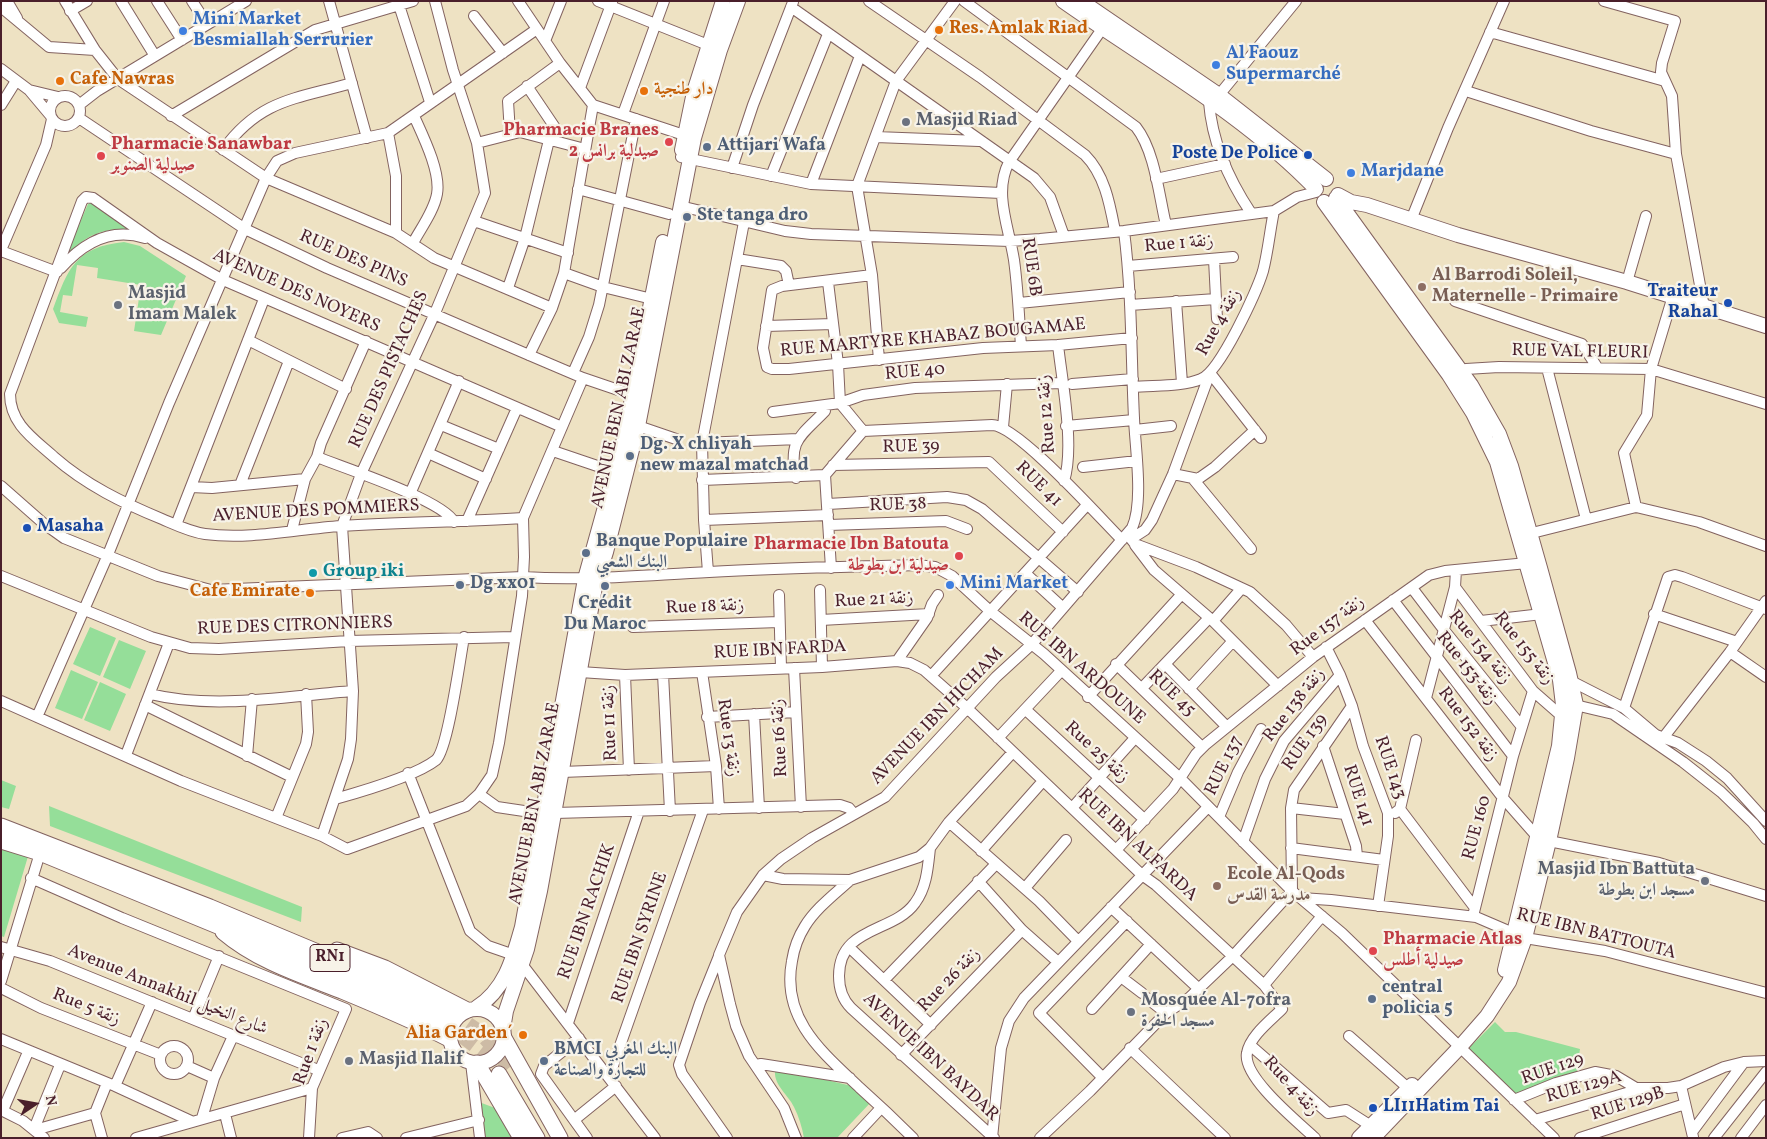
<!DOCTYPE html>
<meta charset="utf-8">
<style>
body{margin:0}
#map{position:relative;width:1767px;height:1139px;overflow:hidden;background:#eee2c3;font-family:Vollkorn,serif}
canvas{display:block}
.frame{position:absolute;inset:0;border:2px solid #4a1f2b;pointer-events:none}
.north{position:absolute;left:10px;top:1079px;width:50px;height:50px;-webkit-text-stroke:4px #f7f3e8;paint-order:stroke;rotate:78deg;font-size:14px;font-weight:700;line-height:20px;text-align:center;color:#4a1f2b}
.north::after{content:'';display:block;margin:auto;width:18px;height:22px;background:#4a1f2b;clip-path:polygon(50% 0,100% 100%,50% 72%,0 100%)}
</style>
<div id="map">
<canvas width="1767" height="1139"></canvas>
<div class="frame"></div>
<div class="north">N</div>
</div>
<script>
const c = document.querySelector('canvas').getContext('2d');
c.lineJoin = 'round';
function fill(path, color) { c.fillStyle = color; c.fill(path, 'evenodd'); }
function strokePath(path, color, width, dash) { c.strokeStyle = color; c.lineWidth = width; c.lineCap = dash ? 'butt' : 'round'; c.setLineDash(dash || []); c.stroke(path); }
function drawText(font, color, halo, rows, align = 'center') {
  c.font = font + ' Vollkorn,Amiri,serif'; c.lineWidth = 4.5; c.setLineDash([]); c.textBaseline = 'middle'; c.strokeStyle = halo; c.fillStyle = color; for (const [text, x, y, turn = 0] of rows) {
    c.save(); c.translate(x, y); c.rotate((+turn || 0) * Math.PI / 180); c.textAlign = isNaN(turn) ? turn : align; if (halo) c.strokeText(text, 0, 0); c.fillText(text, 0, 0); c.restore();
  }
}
fill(new Path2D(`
 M91,202L130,227L129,229C103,229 87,234 70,253L67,252L88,204Z
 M124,242L140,246L186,276L161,335L134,331L141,285L97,278L98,268L77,265L72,296L63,295L60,312L88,317L86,327L59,323L53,309C68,269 75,247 124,242Z
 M90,627L116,638L100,676L73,664Z
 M119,640L146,651L130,689L103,677Z
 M71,670L98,682L82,719L55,708Z
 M100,682L126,694L110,731L84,720Z
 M1,780L16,786L9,809L1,807Z
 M49,806L302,907L301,922L50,826Z
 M1,845L29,853L4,937L1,936Z
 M1495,1022L1505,1032H1516L1580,1049L1576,1077L1514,1100L1467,1050Z
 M779,1069L852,1086L872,1101L837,1138H804C802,1127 799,1117 794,1107C789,1096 774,1085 775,1072Z
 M479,1102L495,1108L513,1138H479Z`), '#95de99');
strokePath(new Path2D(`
 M449,1011L482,1034L510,1067
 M444,1022L482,1051L499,1074`), '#cdbba5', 15, [15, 8]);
const minor = new Path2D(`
 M7,1L17,18
 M65,1L95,50L118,79L266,178L396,233L434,258L552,308
 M121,1L155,56
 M157,1L182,40
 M192,1L207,24
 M329,1L367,138
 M518,1L560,63L593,105
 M598,1L713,47
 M869,1L980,77L1085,155C1105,175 1110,205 1115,231
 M964,1L1136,127C1155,151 1159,196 1166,225
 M1604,1L1675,21L1662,63L1661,72L1672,96L1676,154L1704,307
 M399,5L430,102
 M1,7L49,47L95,50
 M791,7L1034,178L1050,197L1064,236
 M70,11L87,1
 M474,16L503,53
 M1490,32L1665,81
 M545,41L561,1
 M1,69L29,90L50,115
 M527,86L554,126L553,141
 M580,88L612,2
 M29,90L58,97
 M1466,91L1591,131L1676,154
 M1219,95L1296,1
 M50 111a15 15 0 1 1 30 0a15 15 0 1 1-30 0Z
 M1209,102C1212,141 1229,180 1251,213
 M1,105L16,81
 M79,105L97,91L246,1
 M593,105L690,137
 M623,114L664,1
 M171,116L315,30L413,1
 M79,118L245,229L327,268L529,355L583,378L633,395
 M388,133L396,176V233
 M510,133L508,101L560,63
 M876,137L979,141
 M477,143L520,132L585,149
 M223,150C260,99 296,99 352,83
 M681,157L811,184L1001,193
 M732,168L753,105L793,2
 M771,176L828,34
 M1156,179L1225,164
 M811,184L860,56
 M578,189L669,214
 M680,206L785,231L811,234L1010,241L1040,239L1124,231L1274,211L1297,197L1316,192
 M1411,220L1448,128L1504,1
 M474,221L568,253
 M413,243C421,228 434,211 437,194C441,172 423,136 414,116
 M1,250L46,145L52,119
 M1,251L57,272
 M737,259L781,266L786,271L789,285
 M1214,259L1217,319
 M1128,266L1233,257
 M61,268C83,243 111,227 145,238
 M564,273L603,287L652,299
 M872,275L782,286L772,290L763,348L767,367L772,369H789L983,348L1058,345L1132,338
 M828,282L838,364L840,403L863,431
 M1627,282L1646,216
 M508,288L525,238L549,140
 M1176,301L1182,383
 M1455,301L1582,344L1597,367
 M1019,303L1130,292
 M1130,305L1216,299
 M766,326L833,324
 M248,340L346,389
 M1058,345C1062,381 1075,447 1064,481
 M1021,346C1019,317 1018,289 1014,260C1009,227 993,193 1009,162L1102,29
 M529,355L552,308L564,273L593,105
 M879,360L872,275L857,186L896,81L955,1
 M1547,368L1586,519
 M1455,372L1466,369L1499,367L1651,369L1766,404
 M573,373L589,337L599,305L636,119
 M1210,373L1261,438
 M1072,384L1133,379
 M1133,387C1154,385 1182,387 1201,379C1220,372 1257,291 1263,271C1268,252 1270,230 1274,211
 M773,412L840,403L863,395L915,388L1062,383
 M441,425L499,449
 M638,426L676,439
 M1066,426L1134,420
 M1003,427L1007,384
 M1135,430L1171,426
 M702,443L798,439
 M553,451L615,472
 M428,453L486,479
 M317,457C344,468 443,500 454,522
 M833,465L989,462L1063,532
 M1083,467L1137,461
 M1173,474L1198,479L1215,467L1255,430
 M796,478C788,440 800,437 825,411
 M702,480L825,475
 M1194,480L1251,549
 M240,485L289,361
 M1,486L43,523L64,538L158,576L211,590L523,577C586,581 646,575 709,572C778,568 847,567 917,565L935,567L952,576L990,611L1044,654L1181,779L1292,891L1342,933L1554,1138
 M191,487L212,488L305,479
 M410,494L459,381
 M828,504L947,497L966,500L982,509L1078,592
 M1636,507L1624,453L1647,415L1651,369L1673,296
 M523,518C463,522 402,522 341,526C297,529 249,540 205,534C190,532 176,525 162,519C123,503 86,485 54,457C34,439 10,424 10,394L82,201L86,197L93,198L157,243L223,280L562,427
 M704,520L828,515
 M467,521L517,408
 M176,525L264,299
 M829,525L946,521L967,529
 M292,530L305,479L317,457L321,443L366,341
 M1127,534L1135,544L1196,567L1250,592L1286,625L1313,657
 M1524,535L1636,507L1699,522L1766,546
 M1131,539L1145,530L1152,520L1173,474L1210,373
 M1135,545L1154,570L1213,621L1278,686
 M831,568L825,475L863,431L992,425C1017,425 1100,518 1122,540
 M708,572L704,520L702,443L744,222
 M1025,573L1063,608
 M1,576L151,637L190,648L219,649L349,641L514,637
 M1455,587L1533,691L1557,712L1568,715
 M1412,588L1444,630L1522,727
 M820,590L822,667
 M779,595L781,668
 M1393,600L1513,756
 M1654,614L1737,642
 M821,620L929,614
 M1365,620L1503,798L1540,840
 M1213,621L1241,589
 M1481,621L1542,614
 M633,627L779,622
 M1326,647L1340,675L1352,706L1363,746L1388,813V836L1378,906
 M1730,652L1766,677
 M897,661L927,618L932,604L938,595
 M1116,664L1202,747
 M1165,664L1227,727
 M794,668L801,807
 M580,672L625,675L822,667L897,661L910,663L924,670L967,708L1142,875L1156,885L1264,985L1282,1009C1270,1021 1250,1036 1247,1053C1242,1077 1298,1122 1315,1138
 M702,672L716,766L719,809
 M663,674L670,811
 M625,675L629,770
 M931,676L1087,505
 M1571,681L1624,708L1656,735L1678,743L1706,761L1727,778L1766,821
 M1142,688L1209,618
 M1189,689L1233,641
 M150,694C215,710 287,696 353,691
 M1088,697L1181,595
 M1426,698L1455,587L1456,570
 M1,701L181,781L322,836L347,849L466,806L479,794L492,775L499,743L522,596L524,557L523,518L583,378
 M1571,704L1613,714L1683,762L1721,792L1753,823L1766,839
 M145,705L292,777
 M1624,708L1668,577L1675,575L1682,577L1766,609
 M1026,710L1145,820
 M754,714L759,808
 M37,717L107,557L169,403L266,178L277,161L295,153L388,133L537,29
 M707,717L796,712
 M998,738L1061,671
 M1663,738L1730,652L1766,601
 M1323,746L1356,846L1357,856
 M126,755L169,643
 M247,756L252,699
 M562,772L716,766
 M408,773L470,931L488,946L514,955
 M479,794L497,807L544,814
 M335,799C360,792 417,775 436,760C448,749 460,659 464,637
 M1072,808L1135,738
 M1291,808L1345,814
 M1400,809L1475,908
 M555,813L840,805L849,808L854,814
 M1395,813L1400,809L1416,740
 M1219,817L1238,772L1261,729
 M276,818L306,744L308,732L306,694
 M949,822L1039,901L1078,941
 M322,836L348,759L351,739L353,691L342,526L361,474L435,313L485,193L477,143L453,70L435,1
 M1549,841L1659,863L1766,896
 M1243,842L1265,779L1284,741L1340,675
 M930,848C928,866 927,887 915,903C894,933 839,926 839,976C839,989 842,999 851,1008L994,1138
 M1291,848L1384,860
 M1116,850L1173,789L1196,754L1206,744L1313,657L1429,575L1445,571L1527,563
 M981,851L1043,781
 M763,875L783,879L850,880L919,857L930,848L949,822L1013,752
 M31,878L122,918L346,1009L312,1088L309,1138
 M850,880C835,894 816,908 805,926C798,937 794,948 792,961C781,1019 822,1052 860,1088C878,1104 896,1121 913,1138
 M978,881L1022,930L1058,962
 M1025,888L1066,840
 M1301,898L1331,900L1476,917L1525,938L1605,951L1766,993
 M1111,907L1199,989
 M1473,916L1513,756L1533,691
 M1,947L50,961L318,1070
 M850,948L931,1025
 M719,956L700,1003L679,1065L682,1074L727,1138
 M521,963L655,1138
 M1121,977L1142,993
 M884,980L996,864
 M1,981L40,853
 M1264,985L1322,916
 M1,988L41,1008L161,1055
 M1147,998L1166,1013
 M1092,1009L1151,944
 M193,1019L219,956
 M568,1023L639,811
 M1349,1036L1408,1088
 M579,1038L544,1066L541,1074L587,1138
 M1,1039L115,1086L191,1121
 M1250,1045L1328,1113L1346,1110L1371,1126
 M160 1060a14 14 0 1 1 28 0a14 14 0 1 1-28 0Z
 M1130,1048L1225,1138
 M901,1055L1022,930
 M471,1063L480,1138
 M756,1065L761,1064L850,1078
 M187,1066L214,1078
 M609,1077L703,810
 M1103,1078L1039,1013L1127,921
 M115,1086L152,1002
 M1681,1086L1693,1137
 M1514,1100L1556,1083L1595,1072L1616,1076L1636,1088H1668L1681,1086L1724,1067L1744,1062L1766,1061
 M1,1110L23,1121L44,1138
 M3,1110L28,1052
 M225,1114L231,1138
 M202,1118L214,1078L233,1036
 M574,1120L616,1086
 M1535,1120L1640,1089
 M34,1129L60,1065
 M35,1130L95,1113
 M1692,1132L1744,1062
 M102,1138L95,1113L107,1083
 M136,1138L312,1088
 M342,1138L368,1132L377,1138
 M406,1138L479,1120
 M796,1138L784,1108L749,1056L736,1026L730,1004L719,955L737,912L763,875L781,859L812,838L885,797L996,677L1032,644L1132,528C1144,502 1135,447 1134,418C1131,356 1132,293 1124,231
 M853,1138L881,1108
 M992,1138L1001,1048L1009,1021L1024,998L1208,807
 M1040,1138L1090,1091L1166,1013L1189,998L1233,956L1292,891L1291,808L1294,790L1352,706
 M1580,1138L1685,1104
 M1714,1138L1766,1072
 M1741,1138L1766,1105`);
const major = new Path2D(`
 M1063,1C1148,61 1243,113 1316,189
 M1081,1L1219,95L1326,179
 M682,150L694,92L723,1
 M1338,195L1351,202L1367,205L1458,235L1627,282L1766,326
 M1336,198L1471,385L1499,434L1511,466L1540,568L1569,673L1576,705L1567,758L1549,841L1525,938L1509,982L1487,1016L1459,1048L1373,1138
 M1324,202L1449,375L1473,413L1497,462L1560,680L1563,705L1559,746L1505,970
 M476,1008C505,990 513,959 522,927L585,579L624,439L663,242
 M450 1036a27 27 0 1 1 54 0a27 27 0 1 1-54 0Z
 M503,1029L506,1011L527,949L540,891L595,587L606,552L638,426L694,138L720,50L738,1
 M1359,1138L1412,1085`);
const highway = new Path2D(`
 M1,826L210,907L387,981L449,1011
 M1,841L40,853L417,1008L444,1022
 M223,932C257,961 301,975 342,991C378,1006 414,1021 449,1039
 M337,950L385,968L467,1010
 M504,1038L560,1138
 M477,1063L521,1138
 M499,1074L537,1138`);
strokePath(minor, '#836360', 12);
strokePath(major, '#836360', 16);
strokePath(highway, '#836360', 17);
strokePath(minor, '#fff', 10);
strokePath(major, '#fff', 14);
strokePath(highway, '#fff', 15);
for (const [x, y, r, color] of [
 [939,30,5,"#e8710a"],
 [183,31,5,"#3f7fe0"],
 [1216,65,5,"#3f7fe0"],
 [60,81,5,"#e8710a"],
 [644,91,5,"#e8710a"],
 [906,122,5,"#6b7280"],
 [669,142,5,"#e0444e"],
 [707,147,5,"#5c6f8a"],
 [1308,155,5,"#1a4fb4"],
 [101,156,5,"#e0444e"],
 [1351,173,5,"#3f7fe0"],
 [687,217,5,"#5c6f8a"],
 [1422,287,5,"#8d6e63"],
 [1728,303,5,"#1a4fb4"],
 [118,305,5,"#6b7280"],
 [630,456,5,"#5c6f8a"],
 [27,528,5,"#1a4fb4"],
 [586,553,5,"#5c6f8a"],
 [959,556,5,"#e0444e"],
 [313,573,5,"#0f9aa8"],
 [460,585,5,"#5c6f8a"],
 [950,585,5,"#3f7fe0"],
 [605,586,5,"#5c6f8a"],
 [310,593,5,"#e8710a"],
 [1705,881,5,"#6b7280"],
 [1217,886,5,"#8d6e63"],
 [1373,951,5,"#e0444e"],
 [1372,999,5,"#5c6f8a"],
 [1131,1012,5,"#6b7280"],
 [523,1035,5,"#e8710a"],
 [349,1061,5,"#6b7280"],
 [544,1061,5,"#5c6f8a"],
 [1373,1108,5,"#1a4fb4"]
]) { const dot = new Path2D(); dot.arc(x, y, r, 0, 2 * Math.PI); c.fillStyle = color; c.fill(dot); strokePath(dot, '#f7f3e8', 2); }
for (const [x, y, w] of [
 [330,958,40]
]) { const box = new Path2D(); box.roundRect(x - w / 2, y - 13.5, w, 27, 4); c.fillStyle = '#f7f3e8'; c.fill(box); strokePath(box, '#4a1f2b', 1); }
drawText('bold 16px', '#4a1f2b', null, [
 ["RN1",330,958]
]);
drawText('bold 18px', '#366cbe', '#f7f3e8', [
 ["Mini Market",193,21],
 ["Besmiallah Serrurier",193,42],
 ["Al Faouz",1226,55],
 ["Supermarché",1226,76],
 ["Marjdane",1361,173],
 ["Mini Market",960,585]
], 'left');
drawText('bold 18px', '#c56008', '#f7f3e8', [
 ["Res. Amlak Riad",949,30],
 ["Cafe Nawras",70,81],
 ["دار طنجية",654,91],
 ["Cafe Emirate",300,593,"right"],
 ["Alia Garden´",513,1035,"right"]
], 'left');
drawText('bold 18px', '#5b616d', '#f7f3e8', [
 ["Masjid Riad",916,122],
 ["Masjid",128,295],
 ["Imam Malek",128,316],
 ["Masjid Ibn Battuta",1695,871,"right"],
 ["مسجد ابن بطوطة",1695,892,"right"],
 ["Mosquée Al-7ofra",1141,1002],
 ["مسجد الحفرة",1141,1023],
 ["Masjid Ilalif",359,1061]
], 'left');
drawText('bold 18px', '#be3a42', '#f7f3e8', [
 ["Pharmacie Branes",659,132],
 ["2 صيدلية برانس",659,153],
 ["Pharmacie Sanawbar",111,146,"left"],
 ["صيدلية الصنوبر",111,167,"left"],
 ["Pharmacie Ibn Batouta",949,546],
 ["صيدلية ابن بطوطة",949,567],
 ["Pharmacie Atlas",1383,941,"left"],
 ["صيدلية أطلس",1383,962,"left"]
], 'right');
drawText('bold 18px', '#4e5e75', '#f7f3e8', [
 ["Attijari Wafa",717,147],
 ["Ste tanga dro",697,217],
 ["Dg. X chliyah",640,446],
 ["new mazal matchad",640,467],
 ["Banque Populaire",596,543],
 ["البنك الشعبي",596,564],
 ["Dg xx01",470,585],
 ["Crédit",605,605,"center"],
 ["Du Maroc",605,626,"center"],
 ["central",1382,989],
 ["policia 5",1382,1010],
 ["BMCI البنك المغربي",554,1051],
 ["للتجارة والصناعة",554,1072]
], 'left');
drawText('bold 18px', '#164399', '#f7f3e8', [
 ["Poste De Police",1298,155],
 ["Traiteur",1718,293],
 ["Rahal",1718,314],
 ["Masaha",37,528,"left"],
 ["LI11Hatim Tai",1383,1108,"left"]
], 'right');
drawText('18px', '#4a1f2b', '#f7f3e8', [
 ["Rue 1 زنقة",1179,245,-5],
 ["RUE DES PINS",353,260,24],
 ["RUE 6B",1030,267,82],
 ["AVENUE DES NOYERS",296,292,24],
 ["Rue 4 زنقة",1220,323,-61],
 ["RUE MARTYRE KHABAZ BOUGAMAE",933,339,-5],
 ["RUE VAL FLEURI",1580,353,1],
 ["RUE DES PISTACHES",390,370,-66],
 ["RUE 40",915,373,-5],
 ["AVENUE BEN ABI ZARAE",620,408,-78],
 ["Rue 12 زنقة",1048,414,-94],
 ["RUE 39",911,448,-1],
 ["RUE 41",1038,485,44],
 ["RUE 38",898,506,-2],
 ["AVENUE DES POMMIERS",316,512,-3],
 ["Rue 21 زنقة",874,601,-3],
 ["Rue 18 زنقة",705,608,-2],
 ["RUE DES CITRONNIERS",295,627,-2],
 ["Rue 157 زنقة",1328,627,-37],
 ["Rue 154 زنقة",1479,648,51],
 ["Rue 155 زنقة",1523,649,52],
 ["RUE IBN FARDA",780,651,-3],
 ["RUE IBN ARDOUNE",1081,669,41],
 ["Rue 153 زنقة",1466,669,52],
 ["RUE 45",1171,694,44],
 ["Rue 138 زنقة",1295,706,-52],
 ["AVENUE IBN HICHAM",938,717,-46],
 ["Rue 11 زنقة",611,723,-92],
 ["Rue 152 زنقة",1467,725,53],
 ["Rue 13 زنقة",727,738,82],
 ["Rue 16 زنقة",781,738,-93],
 ["RUE 139",1306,743,-55],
 ["Rue 25 زنقة",1096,753,43],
 ["RUE 137",1225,766,-64],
 ["RUE 143",1389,768,71],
 ["RUE 141",1357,796,72],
 ["AVENUE BEN ABI ZARAE",536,804,-79],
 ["RUE 160",1478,828,-75],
 ["RUE IBN ALFARDA",1137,846,43],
 ["RUE IBN RACHIK",588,912,-71],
 ["RUE IBN BATTOUTA",1596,935,14],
 ["RUE IBN SYRINE",641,938,-71],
 ["Rue 26 زنقة",950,981,-46],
 ["Avenue Annakhil شارع النخيل",167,991,22],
 ["Rue 5 زنقة",86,1008,22],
 ["Rue 1 زنقة",312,1052,-70],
 ["AVENUE IBN BAYDAR",930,1058,43],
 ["RUE 129",1553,1070,-19],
 ["Rue 4 زنقة",1290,1087,48],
 ["RUE 129A",1584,1088,-16],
 ["RUE 129B",1628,1105,-18]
]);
drawText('bold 18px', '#785e54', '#f7f3e8', [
 ["Al Barrodi Soleil,",1432,277],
 ["Maternelle - Primaire",1432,298],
 ["Ecole Al-Qods",1227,876],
 ["مدرسة القدس",1227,897]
], 'left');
drawText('bold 18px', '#0d838f', '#f7f3e8', [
 ["Group iki",323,573]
], 'left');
</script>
